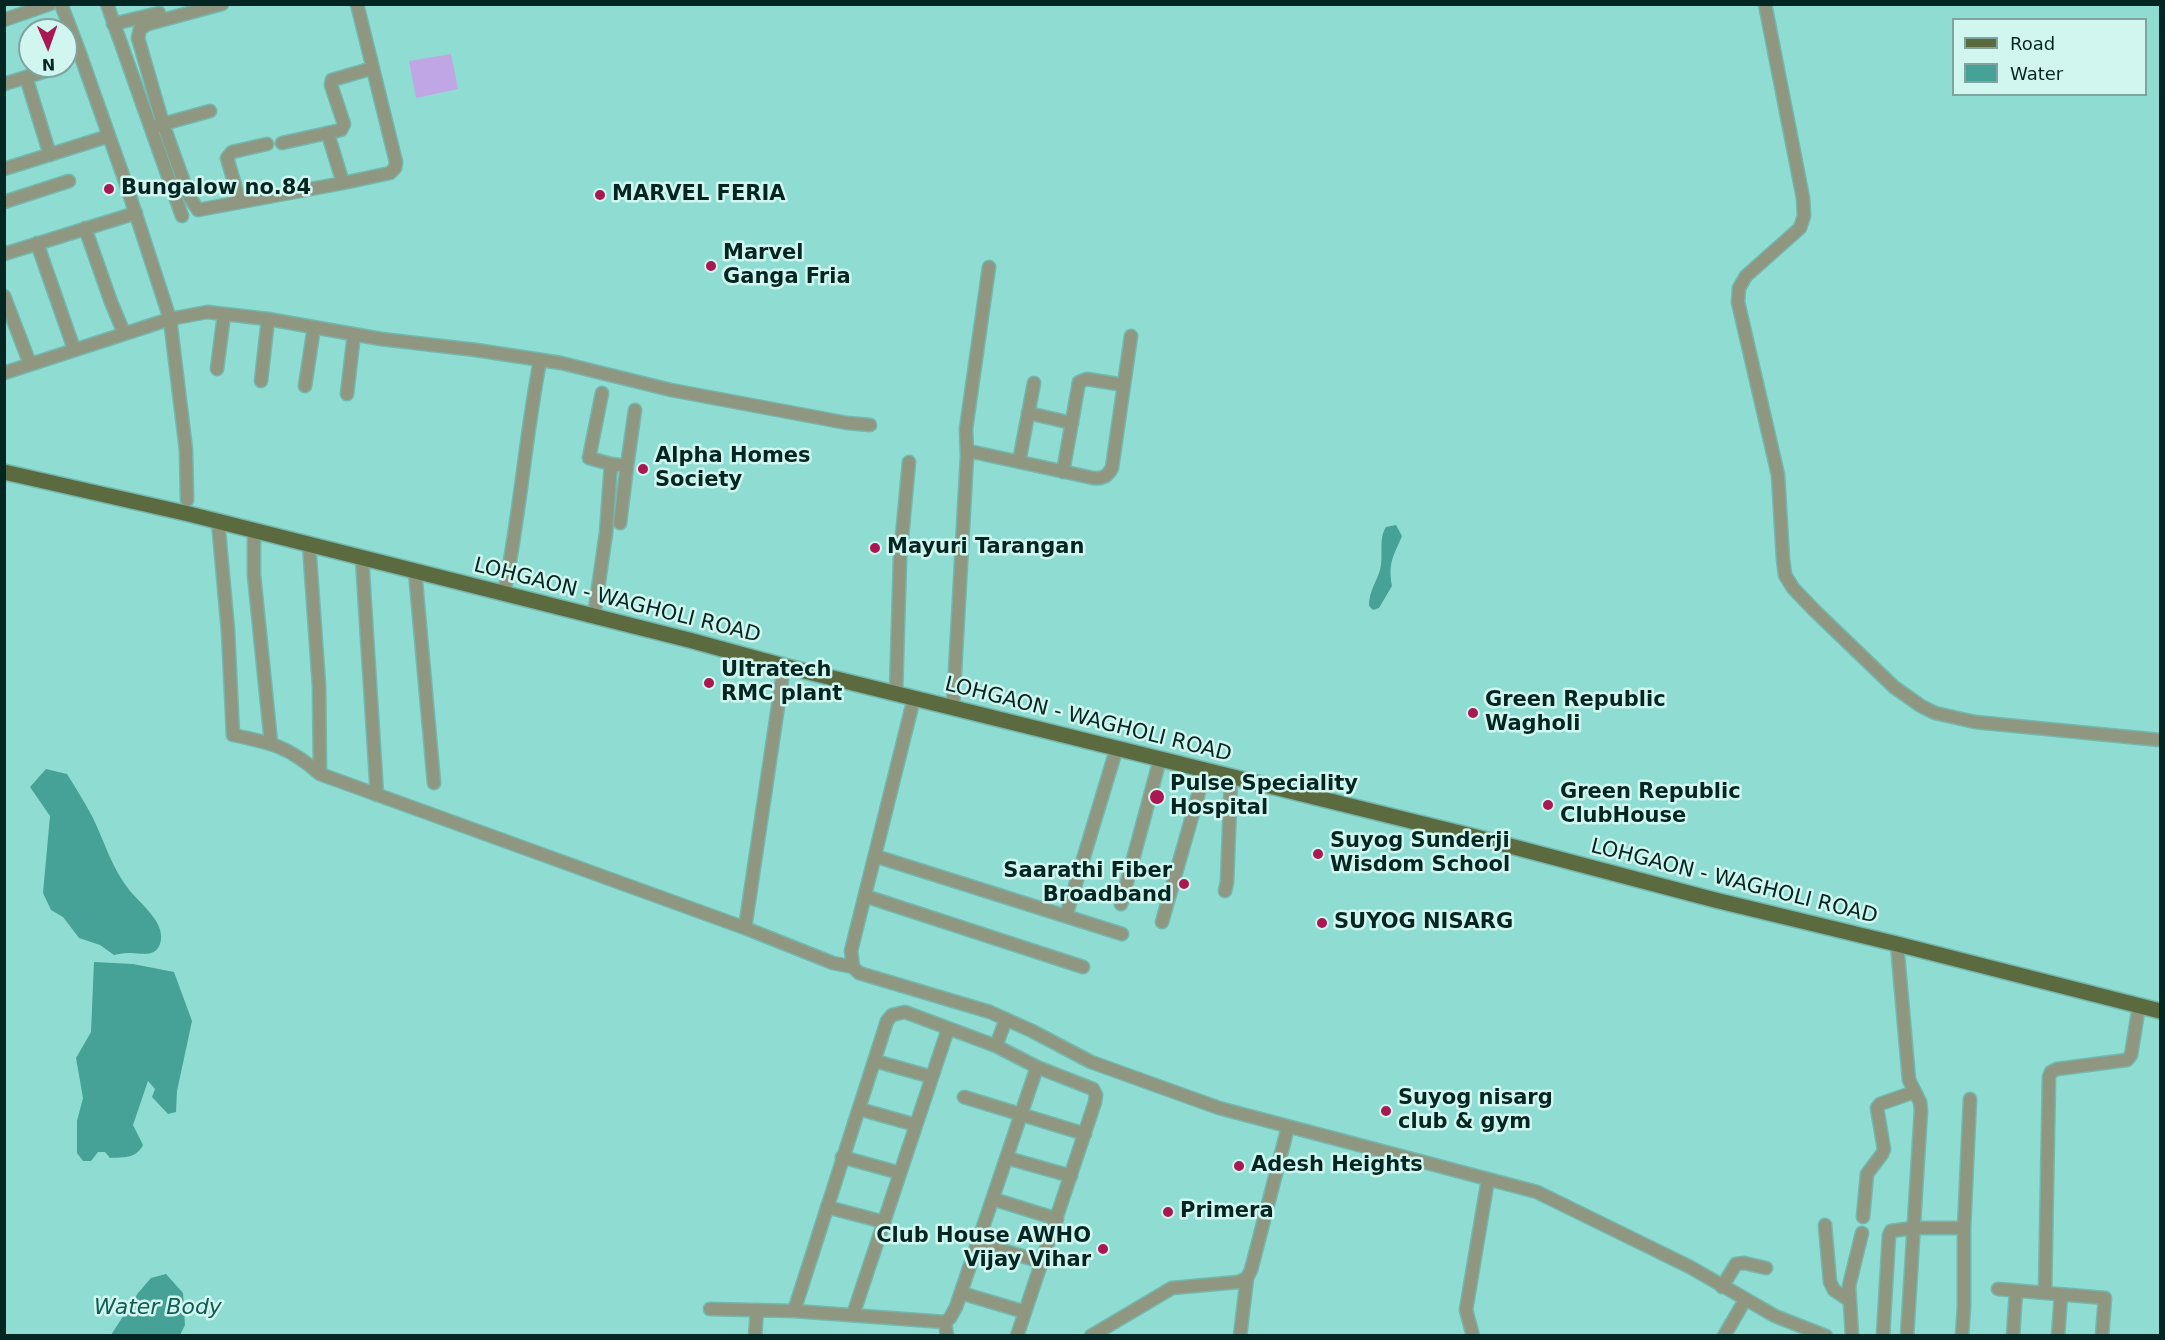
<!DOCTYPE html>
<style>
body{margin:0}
#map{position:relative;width:2165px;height:1340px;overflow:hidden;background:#8fddd2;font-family:"DejaVu Sans",sans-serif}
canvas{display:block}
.frame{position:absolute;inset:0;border:6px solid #042622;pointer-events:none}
.legend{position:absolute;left:1952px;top:18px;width:195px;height:78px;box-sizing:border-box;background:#d1f6f0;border:2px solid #7fa39e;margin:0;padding:8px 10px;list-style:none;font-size:18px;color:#042622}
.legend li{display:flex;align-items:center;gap:12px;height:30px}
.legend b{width:30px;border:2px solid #7fa39e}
.north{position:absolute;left:18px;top:18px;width:60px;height:60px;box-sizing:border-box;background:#d1f6f0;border:2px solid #7fa39e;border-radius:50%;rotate:178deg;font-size:16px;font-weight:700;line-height:24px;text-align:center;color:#042622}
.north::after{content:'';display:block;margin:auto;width:21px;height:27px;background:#a91852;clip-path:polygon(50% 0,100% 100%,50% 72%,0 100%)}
</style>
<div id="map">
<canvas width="2165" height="1340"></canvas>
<div class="frame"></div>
<ul class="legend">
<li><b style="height:8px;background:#5c6b3f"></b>Road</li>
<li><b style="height:16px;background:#46a296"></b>Water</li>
</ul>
<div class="north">N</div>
</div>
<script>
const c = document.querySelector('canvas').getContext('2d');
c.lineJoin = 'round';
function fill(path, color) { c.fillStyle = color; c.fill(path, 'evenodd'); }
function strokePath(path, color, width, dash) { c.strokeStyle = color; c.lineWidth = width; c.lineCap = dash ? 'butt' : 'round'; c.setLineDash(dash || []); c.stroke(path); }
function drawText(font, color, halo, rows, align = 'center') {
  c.font = font + ' "DejaVu Sans",sans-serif'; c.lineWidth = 5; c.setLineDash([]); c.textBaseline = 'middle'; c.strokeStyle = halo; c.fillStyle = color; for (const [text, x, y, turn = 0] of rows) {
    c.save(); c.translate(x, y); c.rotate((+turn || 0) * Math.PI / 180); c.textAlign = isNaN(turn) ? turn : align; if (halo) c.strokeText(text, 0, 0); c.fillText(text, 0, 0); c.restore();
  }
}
fill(new Path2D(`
 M451,54L458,89L416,98L409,61Z`), '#c0a6e4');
fill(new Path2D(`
 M1396,525L1402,536C1393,557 1388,563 1392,586L1379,608L1373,610L1369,606C1369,591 1376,583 1380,570C1384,556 1378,539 1386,527Z
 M46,769L67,774C76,788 85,803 93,818C105,843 112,869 130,891C141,904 167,924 160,944C154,959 140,952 128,953C123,953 119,954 114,955L100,945L79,938L63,917L51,910L43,893L50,816L30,787Z
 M94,962L133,964L174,972L192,1021L177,1091L176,1112L168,1114L152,1097L155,1089L148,1081L133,1125L143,1145C136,1159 124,1157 110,1158L105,1152H98L91,1161H83L77,1153V1121L83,1098L76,1058L91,1032Z
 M166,1274L183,1293L185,1325L180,1335H111L138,1293L151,1278Z`), '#46a296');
const minor = new Path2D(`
 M61,4L79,51L126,184L170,319L186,450L187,500
 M107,4L182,216
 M1765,4L1803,198L1804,216L1800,228L1746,276L1739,288L1738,302L1778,475L1783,559L1785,575L1793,588L1814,610L1894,687L1921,706L1935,713L1975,722L2160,740
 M4,20L50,4
 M113,24L159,13
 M26,77L50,155
 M4,84L62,66
 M210,111L163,124L138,38L140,29L148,24L222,4
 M151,128L163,124L189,196L198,210L343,183
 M328,134L343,183L390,173L395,168L396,162L357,4
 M282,143L341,130L344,124L331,85L332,80L373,68
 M4,169L109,136
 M4,202L69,181
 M240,202L227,158L232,152L267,144
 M85,228L111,302L124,333
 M37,243L74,349
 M4,254L136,213
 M4,296L30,364
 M217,369L224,314
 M4,373L170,319L207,312L268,319L381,339L476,350L561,363L671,390L847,423L870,425
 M261,381L268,319
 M305,386L314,327
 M602,393L589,458L611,464
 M347,394L354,334
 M1028,413L1072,423
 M967,456L966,429L989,267
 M1019,462L1034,383
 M1063,472L1079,382L1087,379L1124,385
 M218,521L228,631L233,735C273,743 289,747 320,774L745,928L833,963L853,967
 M620,523L627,466
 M254,530V575L271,743
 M309,544L319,686L320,774
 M362,558L377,795
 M415,571L434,783
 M504,593C520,516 525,438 540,361
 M594,616L606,533L611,464L627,466L635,410
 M896,693L900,558L909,462
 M914,698L851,951L853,967L859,973L990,1012L1032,1031L1091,1062L1219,1108L1537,1192L1690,1267L1775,1316L1826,1336
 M953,707L967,456L972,452L978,453L1093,478C1102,479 1107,477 1112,468L1131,336
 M875,856L1122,934
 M1225,891L1227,882L1231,777
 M865,896L1083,967
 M1121,904L1160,759
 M1066,916L1117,747
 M1162,922L1205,771
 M745,928L784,666
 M1897,944L1909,1080L1920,1102L1921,1110L1907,1336
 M996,1046L1006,1019
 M875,1061L932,1077
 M964,1097L1085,1134
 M859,1109L916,1125
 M842,1157L900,1173
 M1007,1158L1071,1176
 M993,1199L1057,1219
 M827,1207L884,1222
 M1863,1217L1867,1174L1882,1154L1884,1149L1877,1108L1880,1104L1914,1092
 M1825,1225L1830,1282L1834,1290L1849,1300
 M978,1243L1042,1262
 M1722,1287L1736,1264L1744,1263L1766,1268
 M1998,1289L2105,1298L2102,1336
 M961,1293L1025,1312
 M2045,1293L2049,1077L2051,1072L2057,1069L2127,1060L2131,1055L2139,1006
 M710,1309L794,1311L945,1322L950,1318L956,1307L1037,1067
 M794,1311L887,1021L892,1015L905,1012L996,1046L1037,1067L1093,1089L1096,1095L1095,1102L1017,1336
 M853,1315L948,1029
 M945,1322L947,1336
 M755,1336L757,1310
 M1091,1336L1172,1288L1238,1282L1247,1278
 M1240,1336L1247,1278L1251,1270L1288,1127
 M1473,1336L1466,1310L1488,1179
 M1724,1336L1745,1300
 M1852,1336L1849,1286L1862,1233
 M1883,1336L1889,1235L1891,1231L1913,1228H1964
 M1962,1336L1964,1306V1228L1970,1099
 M2013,1336L2016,1291
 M2058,1336L2061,1295`);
const major = new Path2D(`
 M4,472L189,514L689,640L784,666L1476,837L1715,900L1897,944L2160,1011`);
strokePath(minor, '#73b8af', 15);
strokePath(major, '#73b8af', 18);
strokePath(minor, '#8f9780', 12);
strokePath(major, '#5c6b3f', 15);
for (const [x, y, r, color] of [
 [109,189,6,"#a91852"],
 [600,195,6,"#a91852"],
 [711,266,6,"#a91852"],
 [643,469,6,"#a91852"],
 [875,548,6,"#a91852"],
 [709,683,6,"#a91852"],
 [1473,713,6,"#a91852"],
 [1157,797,8,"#a91852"],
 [1548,805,6,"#a91852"],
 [1318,854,6,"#a91852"],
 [1184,884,6,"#a91852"],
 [1322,923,6,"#a91852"],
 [1386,1111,6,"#a91852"],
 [1239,1166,6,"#a91852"],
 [1168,1212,6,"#a91852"],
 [1103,1249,6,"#a91852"]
]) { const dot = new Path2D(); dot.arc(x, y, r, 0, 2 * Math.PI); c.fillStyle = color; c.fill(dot); strokePath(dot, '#d1f6f0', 2); }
drawText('bold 21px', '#042622', '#d1f6f0', [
 ["Bungalow no.84",121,189],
 ["MARVEL FERIA",612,195],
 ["Marvel",723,254],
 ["Ganga Fria",723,278],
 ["Alpha Homes",655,457],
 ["Society",655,481],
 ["Mayuri Tarangan",887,548],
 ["Ultratech",721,671],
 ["RMC plant",721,695],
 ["Green Republic",1485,701],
 ["Wagholi",1485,725],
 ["Pulse Speciality",1170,785],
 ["Hospital",1170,809],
 ["Green Republic",1560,793],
 ["ClubHouse",1560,817],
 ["Suyog Sunderji",1330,842],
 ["Wisdom School",1330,866],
 ["Saarathi Fiber",1172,872,"right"],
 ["Broadband",1172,896,"right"],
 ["SUYOG NISARG",1334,923],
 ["Suyog nisarg",1398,1099],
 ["club & gym",1398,1123],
 ["Adesh Heights",1251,1166],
 ["Primera",1180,1212],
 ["Club House AWHO",1091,1237,"right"],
 ["Vijay Vihar",1091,1261,"right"]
], 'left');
drawText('21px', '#042622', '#d1f6f0', [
 ["LOHGAON - WAGHOLI ROAD",617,601,14],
 ["LOHGAON - WAGHOLI ROAD",1088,720,14],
 ["LOHGAON - WAGHOLI ROAD",1734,882,14]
]);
drawText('italic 22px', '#105d55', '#d1f6f0', [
 ["Water Body",158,1308]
]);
</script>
